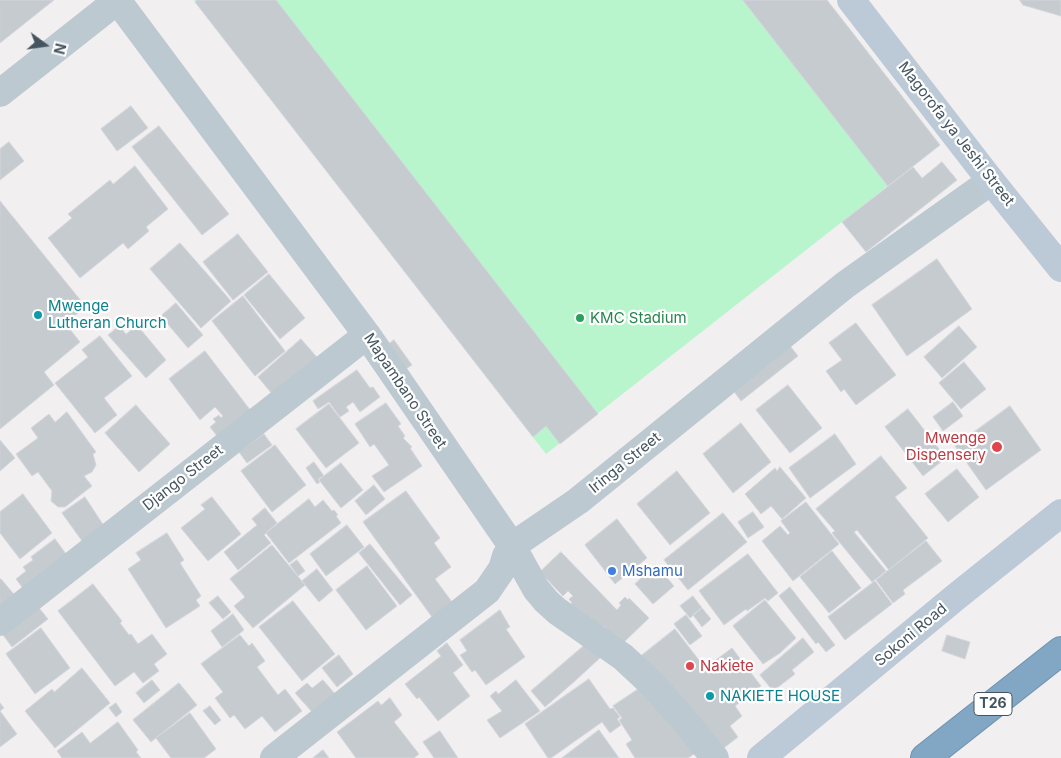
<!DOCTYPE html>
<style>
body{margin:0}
#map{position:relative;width:1061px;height:758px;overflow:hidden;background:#f2eff0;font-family:Inter,sans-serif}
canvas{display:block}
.north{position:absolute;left:20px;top:20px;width:50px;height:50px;-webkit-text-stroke:4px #fff;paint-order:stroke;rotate:104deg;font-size:14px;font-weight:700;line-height:20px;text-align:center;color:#455560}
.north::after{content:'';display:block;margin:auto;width:18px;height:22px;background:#455560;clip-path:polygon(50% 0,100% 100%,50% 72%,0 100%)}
</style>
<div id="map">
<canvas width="1061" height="758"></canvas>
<div class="north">N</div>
</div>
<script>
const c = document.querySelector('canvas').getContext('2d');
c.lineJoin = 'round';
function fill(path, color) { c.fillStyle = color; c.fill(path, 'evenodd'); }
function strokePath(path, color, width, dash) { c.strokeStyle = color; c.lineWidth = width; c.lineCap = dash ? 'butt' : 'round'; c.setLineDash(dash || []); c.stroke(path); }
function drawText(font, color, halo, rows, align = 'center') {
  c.font = font + ' Inter,sans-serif'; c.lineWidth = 4.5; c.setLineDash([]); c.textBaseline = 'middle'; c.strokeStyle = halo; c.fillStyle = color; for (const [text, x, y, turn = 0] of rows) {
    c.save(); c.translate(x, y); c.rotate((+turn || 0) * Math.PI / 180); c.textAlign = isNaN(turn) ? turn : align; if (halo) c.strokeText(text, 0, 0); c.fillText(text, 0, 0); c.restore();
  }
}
fill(new Path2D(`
 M194,0H827L940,145L546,454Z`), '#b9f5cc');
const building = new Path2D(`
 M0,0H54L0,43Z
 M198,0H276L598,414L560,444L546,426L533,437L195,2Z
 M743,0H827L940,145L888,186Z
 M1020,0H1061V16L1023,5Z
 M131,106L148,128L117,151L101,129Z
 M159,126L229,214L202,235L132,147Z
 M9,142L24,161L0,180V149Z
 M942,162L957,180L866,252L842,222L913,167L922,178Z
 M135,166L168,209L146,227L149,231L128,249L123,243L80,278L48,238L72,218L68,214L110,180L113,184Z
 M0,201L86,307L65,323L80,342L44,372L54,385L0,429Z
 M238,234L268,272L233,300L203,262Z
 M180,243L231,301L201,328L150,269Z
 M937,259L972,309L907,356L872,305Z
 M269,274L305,318L280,339L244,295Z
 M243,296L285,351L255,376L212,321Z
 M176,303L203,335L188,348L161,316Z
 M856,323L896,375L856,405L844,389L841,392L826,371L842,360L829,343Z
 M137,325L166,360L146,378L108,335L119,326L126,334Z
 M959,326L977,347L942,378L924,357Z
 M100,336L132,376L104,398L117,415L95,433L55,383L88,357L82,350Z
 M301,339L322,363L278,401L258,377Z
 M394,340L412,365L401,372L384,348Z
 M787,342L798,356L741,401L730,386Z
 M205,351L254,415L221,441L210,427L216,422L213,419L219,415L221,418L223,416L215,407L200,420L169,379Z
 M964,362L986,389L961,409L939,383Z
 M357,370L370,388L373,387L380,397L360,412L353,402L346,407L349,411L340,417L329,402L318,409L313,401Z
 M788,385L822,428L790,453L756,410Z
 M953,402L963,416L943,431L933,417Z
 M386,403L401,424L398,426L405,436L403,438L412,447L410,448L422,466L384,492L372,476L389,465L374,444L370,447L355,424Z
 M329,404L359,443L326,468L296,429Z
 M136,405L170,444L139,472L105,433Z
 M1010,406L1041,450L986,490L955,446Z
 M908,409L946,458L923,476L885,427Z
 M67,412L96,452L93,454L96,465L92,472L84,476L92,486L65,507H58L51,501L52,491L38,472L32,476L16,454L38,438L31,428L49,414L55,422Z
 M741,423L771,462L733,493L703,454Z
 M264,434L272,445L247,463L239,452Z
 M835,434L856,464L810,498L789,468Z
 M0,440L15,458L0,471Z
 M275,445L306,485L272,512L241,471Z
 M881,456L907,488L895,497L928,538L889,570L857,530L854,532L886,571L872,582L832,533L835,531L816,509Z
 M314,462L324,476L318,479L320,482L317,484L306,468Z
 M341,463L363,490L341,508L319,480Z
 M780,467L806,498L782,519L771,506L761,514L745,494L775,468L777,471Z
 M957,469L979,497L948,522L925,494Z
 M677,471L710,513L670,545L637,504Z
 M374,485L385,499L366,515L355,501Z
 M406,491L440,538L434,543L451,567L435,579L452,602L432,617L363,522Z
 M23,494L52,533L20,559L0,533V512Z
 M85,497L104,526L82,541L62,513Z
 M212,497L241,534L208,561L181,528L205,509L201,505Z
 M309,499L315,507L323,500L332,511L334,510L338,515L336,516L341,523L289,563L266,533Z
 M806,502L839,544L793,581L762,541L780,526L788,535L790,533L781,521Z
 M265,508L277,523L264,535L271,543L238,570L224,552L257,525L252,519Z
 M753,512L764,527L748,538L738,522Z
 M723,513L747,542L688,590L664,560Z
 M617,519L647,558L615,584L585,545Z
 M347,525L364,547L326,576L310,554Z
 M167,533L184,560L180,563L201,596L196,600L200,606L166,628L128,569L141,560L136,553Z
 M55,539L69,558L25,591L16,579L26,571L23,567L33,560L31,557Z
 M926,541L942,561L903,590L905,594L893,603L876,580Z
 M370,544L412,595L400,605L359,553Z
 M272,545L305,585L253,628L234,606L245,597L230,579Z
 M832,551L861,588L829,613L800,577Z
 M561,552L617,610L621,605L619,603L625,597L628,600L629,598L649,618L622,644L604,626L599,631L570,606L572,603L569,599L573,596L568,591L563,596L540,572Z
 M748,554L778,593L768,601L765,598L747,611L746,609L724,625L699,591Z
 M297,560L305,571L298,576L290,565Z
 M656,565L674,586L653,604L635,584Z
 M367,566L397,606L366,630L336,590Z
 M317,569L333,590L319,602L302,581Z
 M0,579H1L18,599L0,613Z
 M875,581L892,604L845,640L828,617Z
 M93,584L122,621L120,623L129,635L131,634L138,644L152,634L167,654L154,664L159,671L143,683L134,672L115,686L58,611Z
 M790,587L835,645L826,652L818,642L816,644L779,596Z
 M218,596L231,612L223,619L209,603Z
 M693,596L702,608L690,618L680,606Z
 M765,600L796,638L780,653L763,664L733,626Z
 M293,601L335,654L302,681L259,627Z
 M39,608L48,619L12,647L3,635Z
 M702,608L711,619L702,627L693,615Z
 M500,610L510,627L506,629L525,657L486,685L475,670L472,672L460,655L467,651L460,640Z
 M233,614L244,630L222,647L211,631Z
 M686,615L702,636L690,645L674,624Z
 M41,628L70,668L35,694L6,654Z
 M675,629L705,668L732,648L761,686L735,706L742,716L730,726L738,737L716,754L641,656Z
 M240,635L249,646L252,643L265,661L257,667L278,695L285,689L302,711L275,732L262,716L245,729L234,715L230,718L215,698L223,692L201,664Z
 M947,635L970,642L965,659L942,651Z
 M803,638L814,652L792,670L795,674L773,691L760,675Z
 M447,643L463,665L453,673L470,696L438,721L419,697L417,699L405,684L441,656L437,651Z
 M586,644L602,656L575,681L545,707L531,691Z
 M339,655L353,674L337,687L322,668Z
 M82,668L110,703L55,748L25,711L52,689L54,692Z
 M589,679L610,709L613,708L620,717L617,719L621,725L610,733L602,722L551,758H548L525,724Z
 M152,680L160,690L144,703L136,693Z
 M323,680L336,695L313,713L295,693L307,683L312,688Z
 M516,680L540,711L500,738L487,720L502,711L490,696L496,691L498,694Z
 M179,683L197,705L151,742L133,720Z
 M646,684L697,752L688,758H635L626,744L632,740L619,720L622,718L613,706Z
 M390,698L402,715L394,722L419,754L414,758H356L337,732L378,701L381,705Z
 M0,703L4,708L0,711L17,734L0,747Z
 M116,703L122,712L116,717L109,708Z
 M210,706L221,720L215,725L203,711Z
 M190,713L216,749L204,758H171L156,738Z
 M118,722L138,750L136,752L141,758H62L57,751L82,732L90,743Z
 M599,730L619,758H562Z
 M440,731L458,758H434L423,742Z
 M323,750L329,758H313Z`);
fill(building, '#c6cbd0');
strokePath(building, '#d3d6dc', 1);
const highway = new Path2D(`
 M925,758L1061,651`);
strokePath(highway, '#6d92b0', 30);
strokePath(new Path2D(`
 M117,0L367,335L512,546L536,589L546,601L557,611L623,657L652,684L684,720L715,758
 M0,93L118,0
 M0,622L367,335
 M274,758L487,591L502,569L506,556L512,546L578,501L845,285L991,181`), '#bcc9d1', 28);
strokePath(new Path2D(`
 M851,0L991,181L1061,268
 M761,758L957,596L1061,513`), '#bbcad6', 28);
strokePath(highway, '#82a7c4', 28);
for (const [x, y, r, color] of [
 [38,315,5,"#0f9aa8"],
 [580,318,5,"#2e9e5b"],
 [997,447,6,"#e0444e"],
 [612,571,5,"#3f7fe0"],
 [690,666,5,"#e0444e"],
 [710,696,5,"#0f9aa8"]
]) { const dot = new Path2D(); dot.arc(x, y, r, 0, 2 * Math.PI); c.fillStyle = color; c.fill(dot); strokePath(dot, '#fff', 2); }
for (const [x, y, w] of [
 [993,704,38]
]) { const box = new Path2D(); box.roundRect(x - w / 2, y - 11.5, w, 23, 4); c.fillStyle = '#fff'; c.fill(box); strokePath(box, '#455560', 1); }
drawText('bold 14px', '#455560', null, [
 ["T26",993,704]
]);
drawText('15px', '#455560', '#fff', [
 ["Magorofa ya Jeshi Street",956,134,52],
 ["Mapambano Street",405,391,56],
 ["Iringa Street",625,463,-39],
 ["Django Street",183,478,-38],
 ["Sokoni Road",911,635,-40]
]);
drawText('15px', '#0d838f', '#fff', [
 ["Mwenge",48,306],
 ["Lutheran Church",48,323],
 ["NAKIETE HOUSE",720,696]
], 'left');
drawText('15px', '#27864d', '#fff', [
 ["KMC Stadium",590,318]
], 'left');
drawText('15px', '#be3a42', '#fff', [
 ["Mwenge",986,438],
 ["Dispensery",986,455],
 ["Nakiete",700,666,"left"]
], 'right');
drawText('15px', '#366cbe', '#fff', [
 ["Mshamu",622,571]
], 'left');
</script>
